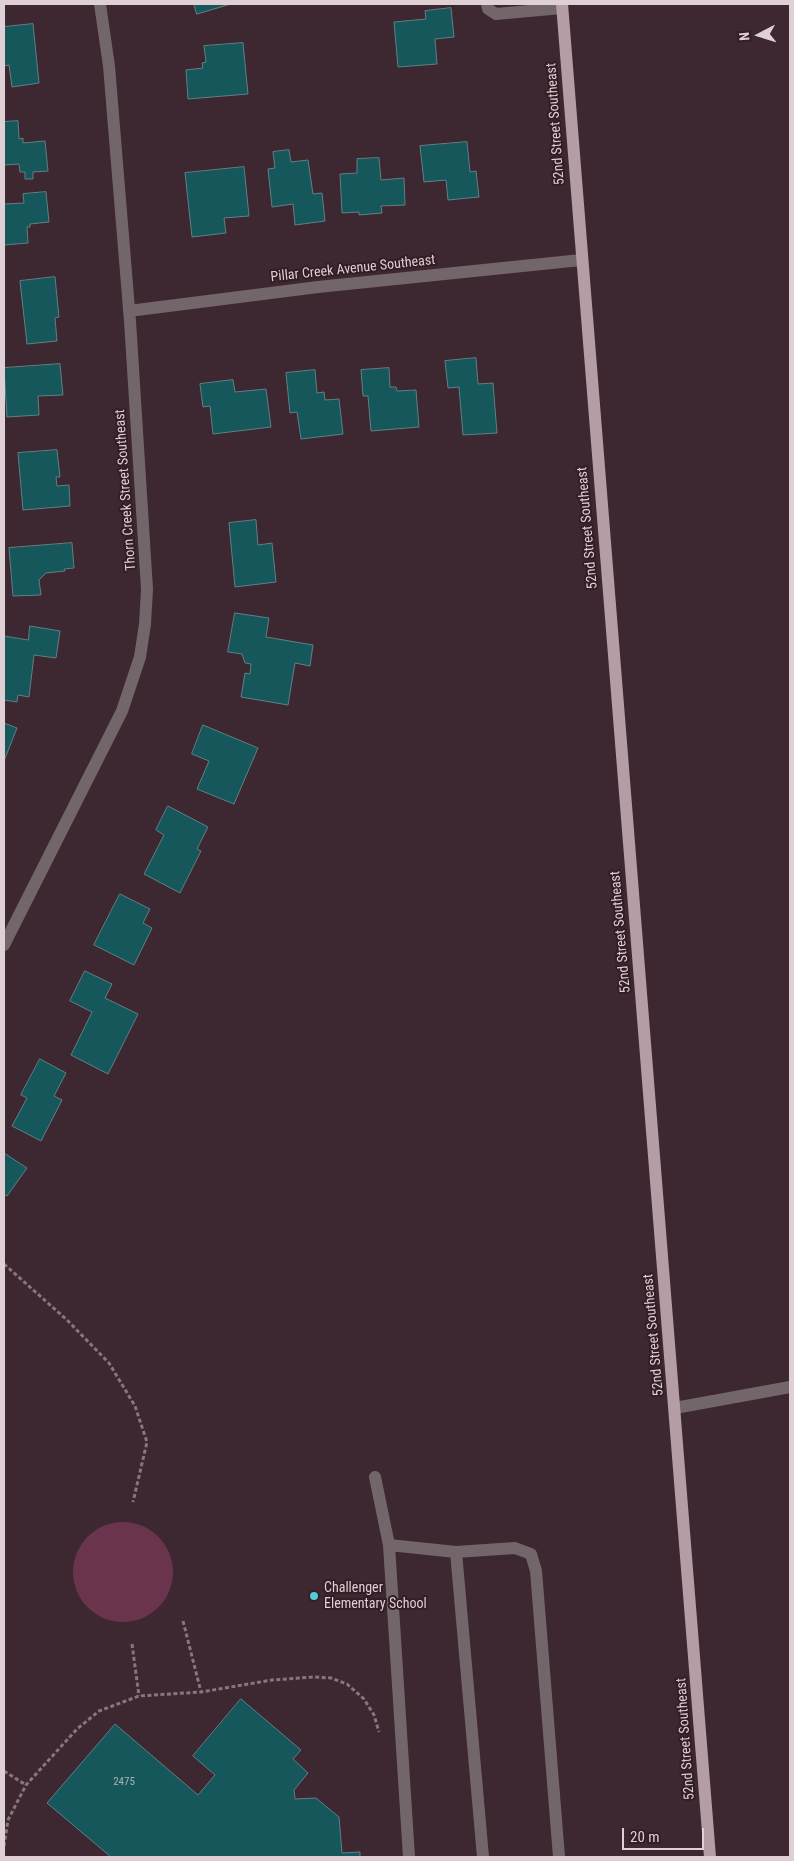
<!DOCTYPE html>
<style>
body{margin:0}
#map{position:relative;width:794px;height:1861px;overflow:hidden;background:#3d2730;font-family:"Roboto Condensed",sans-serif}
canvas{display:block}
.frame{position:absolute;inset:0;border:5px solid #dfd0d5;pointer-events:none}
.north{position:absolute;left:734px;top:10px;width:50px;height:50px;-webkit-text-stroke:4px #331d26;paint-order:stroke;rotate:265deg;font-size:14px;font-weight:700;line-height:20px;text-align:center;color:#dfd0d5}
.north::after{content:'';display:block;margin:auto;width:18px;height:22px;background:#dfd0d5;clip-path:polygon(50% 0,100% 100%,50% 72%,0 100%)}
.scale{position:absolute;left:622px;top:1828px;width:82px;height:22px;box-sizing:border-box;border:2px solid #dfd0d5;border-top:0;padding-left:6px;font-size:15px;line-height:18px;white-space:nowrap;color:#dfd0d5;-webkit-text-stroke:4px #331d26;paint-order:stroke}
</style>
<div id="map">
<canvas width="794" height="1861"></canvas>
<div class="frame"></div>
<div class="north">N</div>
<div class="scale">20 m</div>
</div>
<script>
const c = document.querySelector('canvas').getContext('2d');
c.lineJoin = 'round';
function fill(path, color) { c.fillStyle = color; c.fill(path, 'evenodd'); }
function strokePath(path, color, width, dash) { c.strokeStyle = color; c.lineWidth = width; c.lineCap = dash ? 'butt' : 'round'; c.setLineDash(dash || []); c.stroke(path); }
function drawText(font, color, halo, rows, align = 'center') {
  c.font = font + ' "Roboto Condensed",sans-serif'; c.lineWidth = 4; c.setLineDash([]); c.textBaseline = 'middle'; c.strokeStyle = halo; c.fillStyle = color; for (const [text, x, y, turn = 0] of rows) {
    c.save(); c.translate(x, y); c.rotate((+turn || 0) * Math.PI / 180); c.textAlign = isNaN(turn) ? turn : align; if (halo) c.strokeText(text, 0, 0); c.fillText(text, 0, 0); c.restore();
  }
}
fill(new Path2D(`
 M73 1572a50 50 0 1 1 100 0a50 50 0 1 1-100 0Z`), '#6a344d');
const building = new Path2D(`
 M194,4H231L197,14Z
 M451,8L454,37L435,39L437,64L398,67L394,22L426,19L425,11Z
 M33,24L39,83L12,87L9,65L4,66V27Z
 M243,43L248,94L188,99L186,70L203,68L202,63L206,62L204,46Z
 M18,121L19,139L23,138V143L45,141L48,171L33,172V179H25V172H20L19,164L4,165V122Z
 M467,142L470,172L476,171L479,197L448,200L446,180L424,182L420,146Z
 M289,150L291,162L308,160L313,194L322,193L325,221L295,225L293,204L272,207L268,169L275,168L273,152Z
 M379,158L381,180L404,178L405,205L381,206L382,213L359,215V212L342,213L340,174L357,173V159Z
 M244,167L249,216L224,218L226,233L192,237L185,173Z
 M46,192L49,222L30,224V227H27L28,243L4,245V204L24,203L23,194Z
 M55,277L59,317L55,318L57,341L27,344L20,281Z
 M476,358L478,384L493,383L497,433L463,435L459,387L448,388L445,361Z
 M60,364L63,395L38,396L39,415L7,417L4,368Z
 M389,368L390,387H396L397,391L416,390L419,427L371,431L368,396H363L361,370Z
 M315,370L317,393L324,392L325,400L339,399L343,434L301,439L297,412L290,413L286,373Z
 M233,380L235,392L266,389L271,427L213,434L210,406L203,407L200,384Z
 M57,450L60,477H56L57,486L69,485L70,506L23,510L18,453Z
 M256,520L258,545L272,543L276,582L235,587L229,523Z
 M72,543L74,568L64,569L65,571L46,573L39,580L41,595L13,596L9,548Z
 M235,613L269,618L266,637L313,645L310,666L295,663L288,705L241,697L245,673L250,674L251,664L245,663L242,654L228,652Z
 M30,626L60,631L56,658L34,655L29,697L18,695L17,702L4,700V636L28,640Z
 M4,723L17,728L4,761Z
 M203,725L258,748L234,804L197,789L209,761L192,754Z
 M168,806L208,827L197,849L201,851L180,893L144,874L164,835L156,830Z
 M120,894L150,909L143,923L152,928L134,965L94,945Z
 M85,971L112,984L105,998L138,1014L108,1074L71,1055L92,1012L70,1001Z
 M40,1059L66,1073L54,1096L62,1100L41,1141L12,1126L27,1098L21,1095Z
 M4,1153L27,1168L7,1196L4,1194Z
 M241,1699L301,1750L293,1759L308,1773L294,1790L295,1799L316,1798L339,1817L342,1853L360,1852V1857H111L47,1803L115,1724L198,1795L215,1775L193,1756Z`);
fill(building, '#15575b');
strokePath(building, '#608083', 1);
strokePath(new Path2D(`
 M4,1264L67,1320L109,1363L135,1406L147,1442L133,1502
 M183,1621L201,1692
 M132,1644L139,1696
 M4,1771L26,1785
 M4,1846L8,1820L26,1785L77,1729L99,1711L139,1696L201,1692L272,1680L314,1677L331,1678L347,1684L364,1699L374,1715L379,1732`), '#89767d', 3, [4, 2.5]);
strokePath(new Path2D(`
 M487,4L488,9L496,14L562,8
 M129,311L318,287L581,260
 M4,945L122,711L140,657L145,624L147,589L130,321L109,66L100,4
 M675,1408L790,1387
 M375,1477L389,1545
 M456,1552L483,1857
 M409,1857L389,1545L456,1552L515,1548L531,1554L536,1571L559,1857`), '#72666b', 12);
strokePath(new Path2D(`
 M562,4L710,1857`), '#b59da6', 12);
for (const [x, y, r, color] of [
 [314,1596,5,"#51ccd4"]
]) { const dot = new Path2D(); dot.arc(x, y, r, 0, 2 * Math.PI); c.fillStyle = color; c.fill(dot); strokePath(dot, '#331d26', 2); }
drawText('11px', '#acb2b6', null, [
 ["2475",124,1782]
]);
drawText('14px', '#dfd0d5', '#331d26', [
 ["52nd Street Southeast",556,124,-94],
 ["Pillar Creek Avenue Southeast",353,269,-6],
 ["Thorn Creek Street Southeast",126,490,-94],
 ["52nd Street Southeast",588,528,-95],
 ["52nd Street Southeast",621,932,-95],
 ["52nd Street Southeast",654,1335,-95],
 ["52nd Street Southeast",686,1739,-94]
]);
drawText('14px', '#dfd0d5', '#331d26', [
 ["Challenger",324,1588],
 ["Elementary School",324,1604]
], 'left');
</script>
